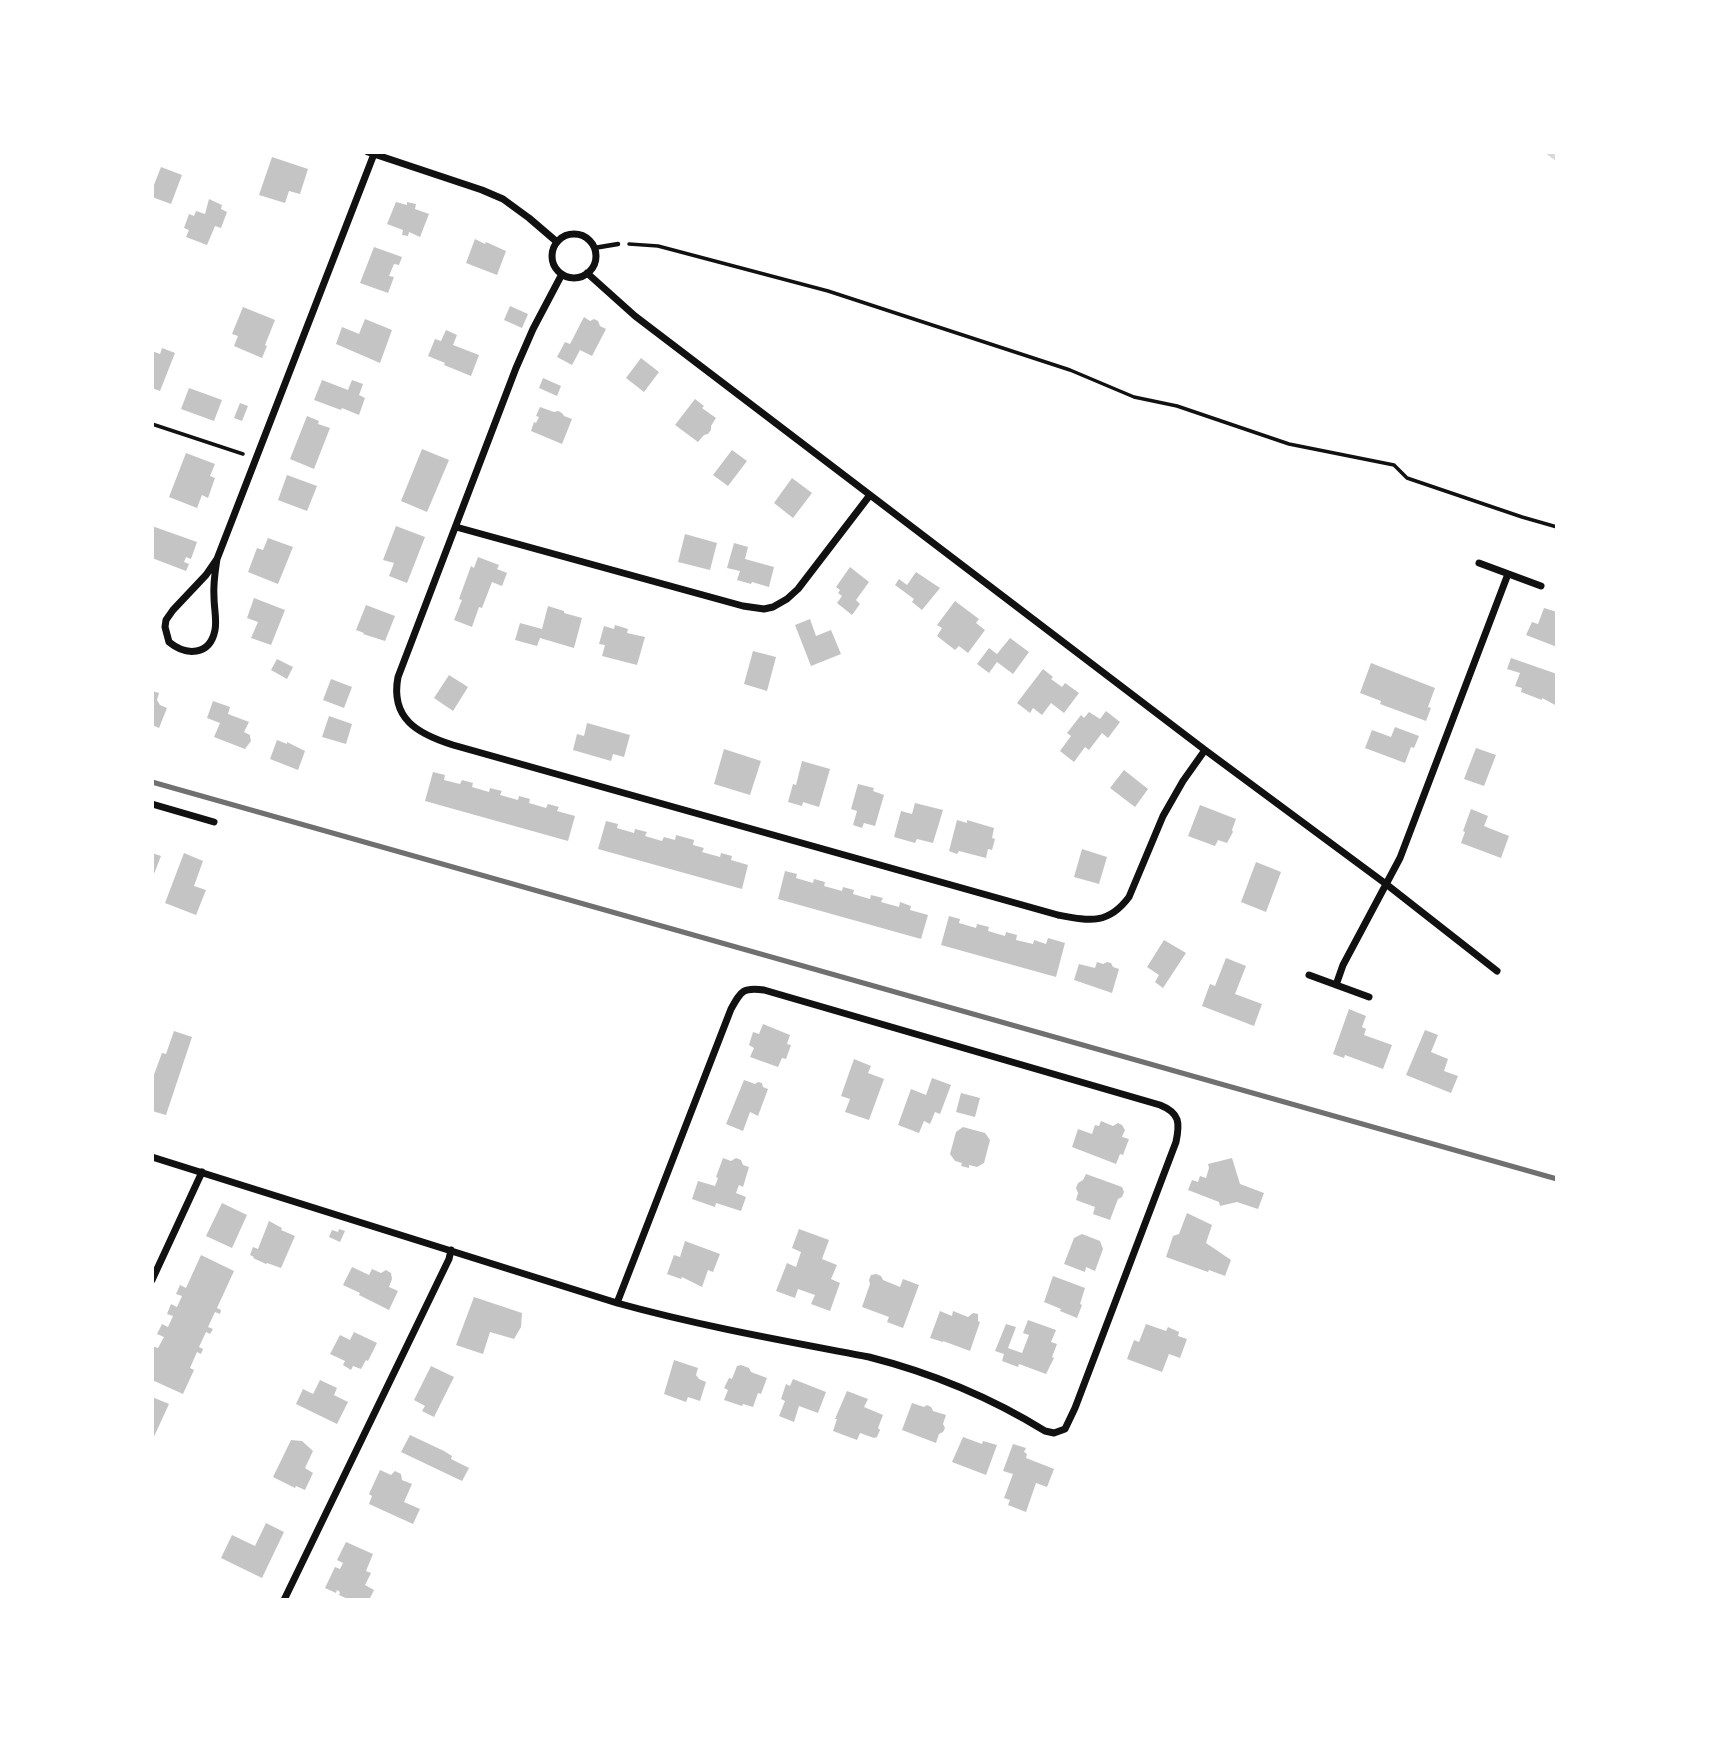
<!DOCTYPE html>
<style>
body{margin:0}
#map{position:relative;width:1709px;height:1752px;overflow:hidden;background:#fff;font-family:"Fira Sans Condensed",sans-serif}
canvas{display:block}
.frame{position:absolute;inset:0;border:154px solid #fff;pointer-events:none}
</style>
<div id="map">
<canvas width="1709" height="1752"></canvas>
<div class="frame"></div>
</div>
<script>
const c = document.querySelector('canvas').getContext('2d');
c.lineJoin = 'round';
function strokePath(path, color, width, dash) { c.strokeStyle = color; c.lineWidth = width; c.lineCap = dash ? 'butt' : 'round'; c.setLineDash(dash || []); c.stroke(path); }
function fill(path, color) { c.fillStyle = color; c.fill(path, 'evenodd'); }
strokePath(new Path2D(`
 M1549,152L1557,158`), '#d9d9d9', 6);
fill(new Path2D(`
 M272,157L308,169L300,194L289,191L285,203L259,195Z
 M161,167L182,175L171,204L152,197V190Z
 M209,199L222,205L221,209L227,212L221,228L215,226L207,245L186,237L189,230L184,228L189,214L194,216L196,211L205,214Z
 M396,202L407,205V202L416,204L415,209L429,214L420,237L409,232L408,236L402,235L403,230L387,224Z
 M475,239L485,244L486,242L506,251L497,275L466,263Z
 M374,247L402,257L399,265L394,264L389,276L394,277L388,293L360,283Z
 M510,306L528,314L522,328L504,320Z
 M243,307L275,320L265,345L267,346L262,358L234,346L238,336L232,334Z
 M584,317L590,321L594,319L598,321L600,326L606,329L592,356L580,350L572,365L557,357L565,342L570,344Z
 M365,319L392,330L380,363L336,344L342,327L359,334Z
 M446,330L457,335L453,345L479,355L471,376L444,365L445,363L428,356L435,339L441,341Z
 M162,348L175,353L160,391L152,388V351L160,354Z
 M641,358L659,372L644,392L626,378Z
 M543,378L561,386L557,396L539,388Z
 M322,380L348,390L352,380L363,384L359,395L365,398L359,415L342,408L341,410L314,400Z
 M189,388L222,400L214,421L181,409Z
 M695,399L704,406L702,408L716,418L711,426V430L708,434L704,435L698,442L675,425Z
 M240,403L248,406L242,421L234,418Z
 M540,407L554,412L558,411L562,413L564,416L572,419L562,444L531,431L534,422L536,423L539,417L536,416Z
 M307,416L319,421L318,424L330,428L314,469L290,459Z
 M422,449L449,460L427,512L401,501Z
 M732,450L747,461L728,486L713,475Z
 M186,453L215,464L210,476L215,478L208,498L202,495L197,508L169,497Z
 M287,475L317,486L307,511L278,500Z
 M792,478L812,493L793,518L774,503Z
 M152,526L197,542L191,559L186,557L184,562L189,564L186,571L152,558Z
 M396,526L425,537L407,583L389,576L394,563L383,560Z
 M685,534L717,543L710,570L678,562Z
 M268,538L293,547L278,584L248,572L257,548L263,550Z
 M734,543L748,547L745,559L774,567L769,587L752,582L751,584L737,580L740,571L727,568Z
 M478,557L499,565L497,569L507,573L502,586L492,582L482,608L479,607L472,627L454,620L462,600L459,599L471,566L474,568Z
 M850,567L869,582L856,600L860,604L852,615L837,603L842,596L838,593L840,590L836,587Z
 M916,572L940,588L922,610L912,602L914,599L895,585L899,579L907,585Z
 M254,598L285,610L271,645L251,638L258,622L247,618Z
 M955,601L979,619L976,623L985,630L968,653L959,646L955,650L937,636L942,628L937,625Z
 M366,605L395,616L385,641L363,634L364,633L356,630Z
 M548,606L564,611V613L582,618L574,648L540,638L537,646L515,640L520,623L542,629Z
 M1544,608L1557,612V647L1526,635L1532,622L1538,624Z
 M810,619L816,636L831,630L841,654L811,666L795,625Z
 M615,625L628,629L627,633L645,637L637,665L602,656L605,645L599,644L604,626L614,629Z
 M1010,638L1029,652L1013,674L997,662L989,673L977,664L989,648L997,654Z
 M753,651L776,657L767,691L744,684Z
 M1511,658L1557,674V706L1542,698V700L1521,692L1522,688L1515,686L1520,673L1507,669Z
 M277,659L293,667L287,679L271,670Z
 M1371,663L1435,688L1428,707L1431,708L1426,721L1380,704L1381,701L1360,693Z
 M1043,669L1053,677L1051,679L1062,687L1065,683L1079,693L1064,713L1051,703L1042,715L1033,708L1030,713L1017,703Z
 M449,675L468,687L453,711L434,698Z
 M331,679L352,687L344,708L323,700Z
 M152,691L159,693L157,700L160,705L167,708L159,728L152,725Z
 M213,701L230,707L228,714L249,722L244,732L250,735V737L251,741L245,749L214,737L220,723L207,718Z
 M1106,711L1120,722L1108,738L1102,733L1089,750L1085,747L1074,762L1060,751L1071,736L1067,733L1081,715L1084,718L1089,712L1100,719Z
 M329,716L352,724L346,744L322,737Z
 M587,723L630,735L624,757L613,754L611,761L573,750L577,734L584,736Z
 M1395,727L1419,736L1414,748L1411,747L1405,763L1365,748L1372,730L1391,737Z
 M277,740L287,744V742L305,751L298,770L270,759Z
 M1476,748L1496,755L1484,786L1464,779Z
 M724,749L761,761L750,795L714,784Z
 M802,761L830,769L819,807L803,802L802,806L788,802L793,784L796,785Z
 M1124,770L1148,789L1135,807L1110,788Z
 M433,772L445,775L444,780L460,784L462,780L473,783L472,787L489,792L490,788L502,791L500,795L518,800L519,796L530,799L529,803L546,808L548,804L559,807L557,811L575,816L568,841L425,801Z
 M858,784L874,788L873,791L884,795L875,826L864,823L862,828L853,825L857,811L851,809Z
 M915,803L943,810L933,843L917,839L915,843L894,837L901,811L912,814Z
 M1200,805L1236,819L1232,830L1233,832L1227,843L1218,840L1215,846L1188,836Z
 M1471,809L1488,816L1484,826L1509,836L1501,858L1461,843L1465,832L1463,831Z
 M957,820L967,823V820L994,828L992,838L995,839L992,850L988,849L986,858L959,851L957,854L949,851Z
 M606,821L618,824L617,828L634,833L635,829L647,832L645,836L662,841L664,837L675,840L676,835L694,840L693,845L704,848L702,852L720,857L721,853L732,856L731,860L748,865L742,889L598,849Z
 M1082,849L1107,857L1099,884L1074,877Z
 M152,853L161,856L152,879Z
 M184,853L203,861L194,886L206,890L196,915L165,903Z
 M1256,862L1281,872L1266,912L1241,902Z
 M785,871L797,874L796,878L813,883L814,879L825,882L824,886L842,891L843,887L854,890L853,894L870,899L871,895L883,898L881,902L899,907L900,902L911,906L910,910L928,915L921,939L778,899Z
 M949,916L960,919L959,923L976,928L977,924L989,927L988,931L1005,936L1006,932L1017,935L1016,940L1033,944L1034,940L1046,944L1048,938L1065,943L1056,977L941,945Z
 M1164,940L1186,953L1163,988L1155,982L1159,975L1147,967Z
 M1226,958L1246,966L1235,994L1262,1004L1254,1026L1202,1006L1210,984L1215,986Z
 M1097,962L1103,964L1107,962L1111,963L1113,967L1119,969L1112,993L1074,980L1079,964L1095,968Z
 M1349,1009L1366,1016L1362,1027L1366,1029L1364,1035L1392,1045L1383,1069L1345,1055L1344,1058L1333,1054Z
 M763,1024L790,1035L787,1044L791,1045L786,1059L782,1058L778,1067L750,1057L754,1048L749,1045L753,1032L759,1034Z
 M1425,1030L1438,1035L1431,1052L1448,1059L1444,1071L1458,1076L1451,1093L1406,1075Z
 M174,1031L192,1037L166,1115L152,1111V1080L162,1053L166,1054Z
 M854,1059L871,1066L868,1073L884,1079L869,1120L845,1112L850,1099L841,1096Z
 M932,1078L951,1085L940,1114L935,1112L930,1124L924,1121L919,1133L898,1125L911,1089L926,1095Z
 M744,1080L755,1084L758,1082L762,1083L763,1087L768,1089L758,1116L750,1112L743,1131L726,1124Z
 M961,1093L980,1098L975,1117L956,1112Z
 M1101,1121L1113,1126L1118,1123L1122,1125L1125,1130L1122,1137L1129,1139L1123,1155L1120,1154L1116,1164L1072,1147L1078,1129L1092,1134L1095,1125L1099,1126Z
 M963,1127L985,1133L990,1140L984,1163L977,1167L969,1165V1168L961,1166L962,1163L955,1161L950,1154L956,1132Z
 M723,1158L731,1161L736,1158L741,1160L743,1165L749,1167L743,1187L739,1185L736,1193L746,1197L741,1211L716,1203L715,1207L692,1199L698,1181L715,1186L718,1178L716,1177Z
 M1232,1158L1240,1184L1264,1193L1258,1209L1237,1202L1220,1206L1219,1202L1188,1190L1192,1180L1198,1182L1200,1176L1206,1178L1209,1168L1208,1164Z
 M1086,1174L1122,1187L1124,1192L1122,1197L1118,1199L1110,1220L1093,1214L1095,1207L1076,1200L1078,1193L1076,1188L1078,1183L1083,1180Z
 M222,1203L247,1215L232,1248L206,1236Z
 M1187,1213L1212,1225L1206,1243L1231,1260L1225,1276L1209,1270L1208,1272L1166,1257L1173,1236L1179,1234Z
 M269,1221L282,1228L281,1230L295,1236L281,1268L267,1263L266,1264L253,1258L254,1257L250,1255L253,1247L258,1249Z
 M339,1229L345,1231L340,1242L329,1237L332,1230L338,1232Z
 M799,1229L829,1240L822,1259L837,1265L831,1279L840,1283L830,1311L811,1304L815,1295L798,1289L795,1298L776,1291L787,1263L796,1267L801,1252L792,1248Z
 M1082,1234L1100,1241L1103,1249L1095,1271L1086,1267L1085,1272L1064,1264L1074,1238Z
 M685,1241L720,1254L713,1272L708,1270L702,1287L682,1277L681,1279L667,1274L674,1255L680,1257Z
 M201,1255L234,1271L217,1308L221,1310L220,1314L215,1312L208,1327L213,1329L210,1334L206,1332L199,1347L203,1349L201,1354L197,1352L190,1368L194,1370L183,1394L152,1380V1361L154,1357L152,1356V1346L158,1348L164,1337L157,1334L162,1324L168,1327L173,1316L167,1314L171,1304L177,1307L182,1296L176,1294L180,1285L186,1288Z
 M352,1267L369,1275L372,1269L381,1273L386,1270L391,1273L392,1279L389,1287L398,1291L389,1310L359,1295L360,1293L343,1285Z
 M876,1274L881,1276L883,1280L900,1287L903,1279L919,1285L903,1328L887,1322L889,1317L862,1307L870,1284L869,1280L871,1275Z
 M1053,1276L1085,1288L1080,1304L1082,1305L1077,1318L1060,1311L1061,1309L1044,1302Z
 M474,1297L522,1313L521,1327L514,1339L490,1332L483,1354L456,1345Z
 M940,1311L952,1316L953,1311L968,1317L973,1313L978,1314V1321L980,1322L970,1351L943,1341V1342L930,1338Z
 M1028,1320L1056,1330L1051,1342L1057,1344L1052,1357L1054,1358L1046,1374L1019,1364L1018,1367L1002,1361L1004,1354L995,1351L1006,1324L1016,1327L1008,1348L1022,1353L1029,1335L1023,1333Z
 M1146,1324L1166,1331L1168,1327L1179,1332L1178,1336L1187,1339L1180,1358L1169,1354L1162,1372L1127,1359L1134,1340L1139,1342Z
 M354,1332L377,1343L368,1361L366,1360L361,1369L353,1366L351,1370L343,1365L345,1361L330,1354L340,1335L350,1340Z
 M674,1360L698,1368L696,1375L699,1379L706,1382L700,1401L688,1397L686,1402L664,1394Z
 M741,1365L749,1368L751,1372L767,1378L761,1394L758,1393L753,1407L743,1404L742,1406L724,1400L728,1390L724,1388L729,1378L732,1379L737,1366Z
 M431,1366L454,1377L434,1417L422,1411L425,1406L414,1400Z
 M793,1379L826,1392L818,1413L799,1406L794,1422L779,1416L785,1401L781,1399L786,1384L790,1386Z
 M320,1380L337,1388L334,1395L348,1402L337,1424L296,1404L303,1389L313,1394Z
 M847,1391L868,1399L864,1407L883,1415L878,1428L880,1430L877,1437L874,1438L860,1433L857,1440L833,1431L837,1419H835Z
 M152,1397L169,1404L152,1441Z
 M912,1403L924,1407L927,1405L931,1407L933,1411L946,1415L943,1424L945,1428L943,1432L939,1434L936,1443L902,1430Z
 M410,1435L444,1451L452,1456L451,1459L469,1468L462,1481L401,1452Z
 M963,1437L982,1444L983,1441L997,1445L986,1475L952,1462Z
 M291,1440L302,1441L313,1451L305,1468L313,1473L305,1490L296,1486L295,1488L273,1477Z
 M1013,1444L1026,1448L1024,1452L1027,1454L1026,1458L1054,1469L1047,1487L1036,1483L1026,1512L1008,1505L1010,1500L1004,1498L1013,1474L1003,1471Z
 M380,1470L391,1475L395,1471L401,1474L402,1480L412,1484L404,1502L420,1509L413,1524L369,1504L372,1496L369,1494Z
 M266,1523L284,1532L262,1578L221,1558L232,1535L255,1546Z
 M346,1542L373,1554L366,1571L371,1573L365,1585L374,1590L369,1600H350L339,1595L340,1592L337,1590L336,1593L325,1588L335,1567L340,1569L343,1563L337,1560Z`), '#c4c4c4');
strokePath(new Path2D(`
 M629,244L658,246L828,291L1070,370L1134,397L1177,406L1289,444L1394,465L1407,478L1522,517L1557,527
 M152,424L243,454`), '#111', 3.5);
strokePath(new Path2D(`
 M594,248L618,244`), '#111', 4.5);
strokePath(new Path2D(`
 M368,152L482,190L503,199L529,218L557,242
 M552 256a22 22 0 1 1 44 0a22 22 0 1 1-44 0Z
 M587,273L635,316L1205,750L1386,884L1497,971
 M562,274L533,329L516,368L398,677C390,719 418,734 453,745L1058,915C1090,921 1108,925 1129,897L1163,816L1183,781L1205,750
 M456,527L743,606L764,609L773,607L787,599L798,589L870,495
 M217,559C215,572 213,584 214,597C214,608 217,620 215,630C210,656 186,656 169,642L165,627L166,620L173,610L206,575L217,559L374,154
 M1479,563L1541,586
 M152,804L214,822
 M1309,975L1369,997
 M1336,985L1343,965L1400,858L1508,574
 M152,1157L617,1303C700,1326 785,1341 869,1357C932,1373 990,1397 1045,1431L1054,1433L1065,1429L1075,1408L1176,1142C1180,1123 1180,1113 1160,1105L764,990C743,987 741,991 731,1009L617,1303
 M152,1280L202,1172
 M284,1600L449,1259L451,1250`), '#111', 7);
strokePath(new Path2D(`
 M152,782L1557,1179`), '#707070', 5);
</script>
